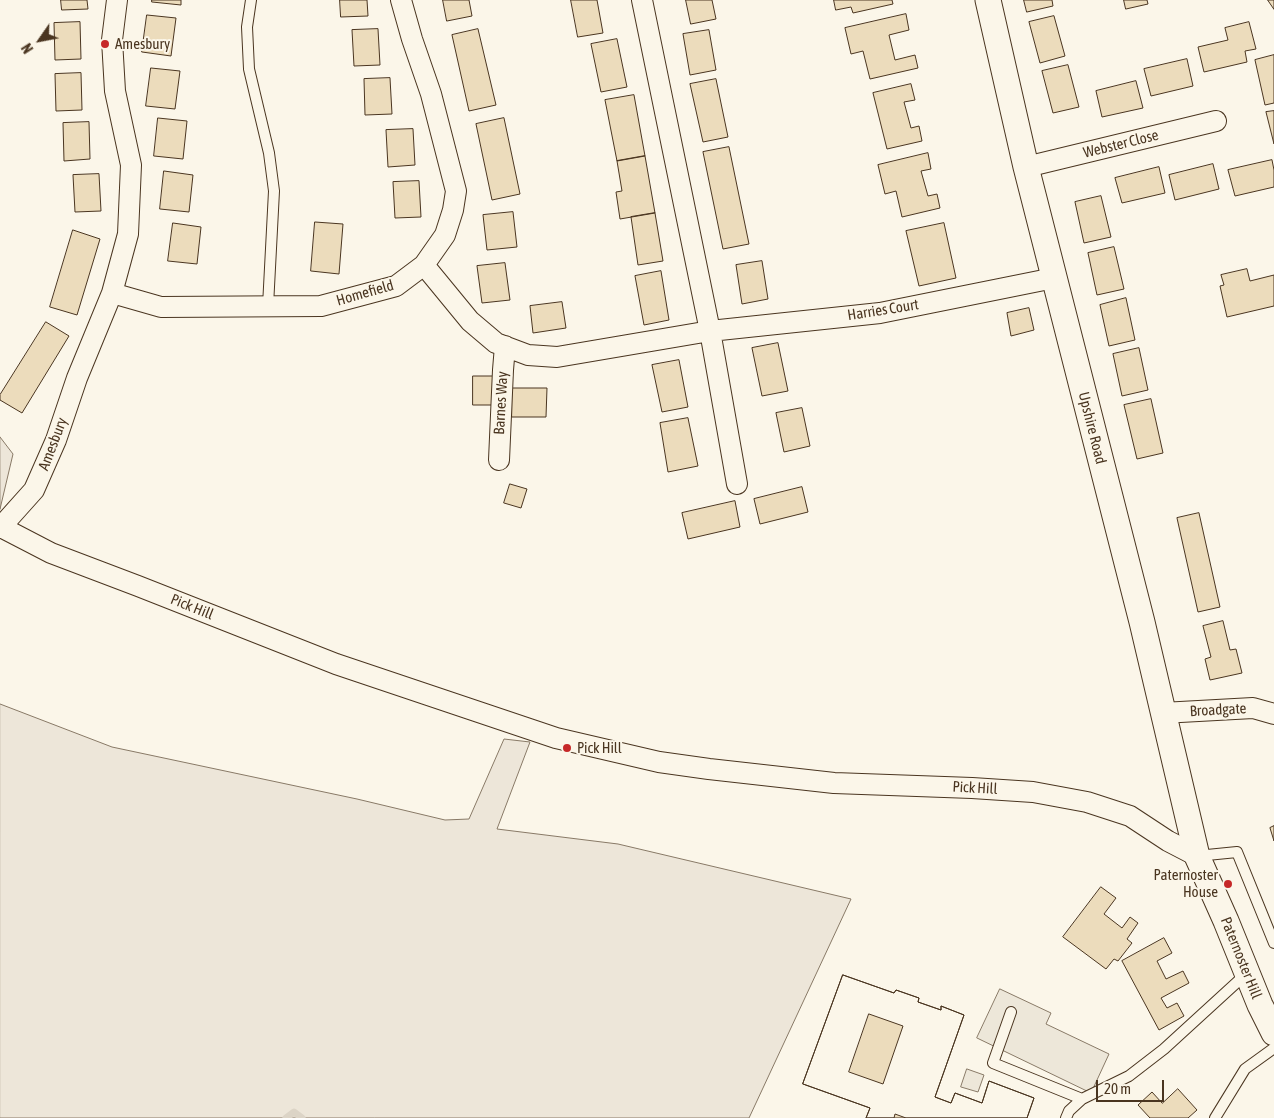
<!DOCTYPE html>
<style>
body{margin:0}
#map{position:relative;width:1274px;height:1118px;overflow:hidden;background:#fbf6e9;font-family:"Asap Condensed",sans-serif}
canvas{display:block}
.north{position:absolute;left:15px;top:15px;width:50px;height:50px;-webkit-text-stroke:4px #fbf6e9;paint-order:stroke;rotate:237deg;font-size:14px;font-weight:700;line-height:20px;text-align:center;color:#4a3520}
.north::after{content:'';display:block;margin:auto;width:18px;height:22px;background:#4a3520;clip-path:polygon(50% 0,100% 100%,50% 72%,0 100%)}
.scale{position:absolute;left:1096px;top:1080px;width:68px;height:22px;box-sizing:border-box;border:2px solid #4a3520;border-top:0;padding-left:6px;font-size:15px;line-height:18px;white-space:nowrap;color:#4a3520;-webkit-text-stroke:4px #fbf6e9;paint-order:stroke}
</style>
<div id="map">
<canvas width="1274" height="1118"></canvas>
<div class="north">N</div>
<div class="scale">20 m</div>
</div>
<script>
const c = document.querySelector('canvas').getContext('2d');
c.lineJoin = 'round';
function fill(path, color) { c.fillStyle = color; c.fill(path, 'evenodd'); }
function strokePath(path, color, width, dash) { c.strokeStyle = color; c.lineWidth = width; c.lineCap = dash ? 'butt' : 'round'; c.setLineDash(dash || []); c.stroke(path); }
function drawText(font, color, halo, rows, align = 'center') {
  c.font = font + ' "Asap Condensed",sans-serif'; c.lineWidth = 4; c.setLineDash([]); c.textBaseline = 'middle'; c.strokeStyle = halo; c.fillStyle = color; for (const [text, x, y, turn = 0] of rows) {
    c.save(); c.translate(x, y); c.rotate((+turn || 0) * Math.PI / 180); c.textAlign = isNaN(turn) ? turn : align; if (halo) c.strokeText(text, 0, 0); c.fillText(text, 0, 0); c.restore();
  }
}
const green = new Path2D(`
 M0,437L13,454L0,509Z
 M0,704L112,747L357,799L445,820L469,819L504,739L530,742L497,829L618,844L851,899L749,1118H0Z`);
fill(green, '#ede6d9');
strokePath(green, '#887966', 1);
const parking = new Path2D(`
 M1000,989L1051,1013L1046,1024L1109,1054L1091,1093L977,1038Z
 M967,1069L984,1075L978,1092L961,1087Z`);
fill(parking, '#ede7d9');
strokePath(parking, '#887966', 1);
strokePath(new Path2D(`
 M286,1118L294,1112L302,1118`), '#dcd4c6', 7);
const building = new Path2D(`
 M61,0H87L88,9L62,10Z
 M152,0H181V5L152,2Z
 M340,0H367L368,16L341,17Z
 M443,0H469L472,16L447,21Z
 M571,0H597L603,33L578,37Z
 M686,0H712L716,19L691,24Z
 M834,0H892L893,4L853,13L851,7L836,10Z
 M1024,0H1052L1053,6L1027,12Z
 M1124,0H1147L1148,4L1126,9Z
 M1268,0H1274V9Z
 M906,14L909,30L889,35L895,60L915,55L918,68L870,79L863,51L851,54L845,28Z
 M147,15L176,18L171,56L142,52Z
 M1054,16L1065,56L1040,63L1029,22Z
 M80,22L81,59L55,60L54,23Z
 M1249,22L1256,49L1245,51L1247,62L1204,72L1198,47L1228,40L1225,28Z
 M378,29L380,65L354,66L352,30Z
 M478,29L496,105L469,111L452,35Z
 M709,30L716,70L690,75L683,34Z
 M617,39L627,87L601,92L591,44Z
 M1274,55V103L1265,105L1255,60Z
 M1187,59L1193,86L1151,96L1144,69Z
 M1068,65L1079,107L1053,113L1042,71Z
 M151,68L180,71L175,109L146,106Z
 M81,73L82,110L56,111L55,74Z
 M390,78L392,114L365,115L364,79Z
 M716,79L728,137L703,142L690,84Z
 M1136,81L1143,108L1102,117L1096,91Z
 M911,84L915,100L904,102L911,128L919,126L922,141L887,149L873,93Z
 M634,95L645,156L617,161L605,100Z
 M1274,111V144L1266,112Z
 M158,118L187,121L183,159L154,156Z
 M504,118L520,194L492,200L476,124Z
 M89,122L90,159L64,161L63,123Z
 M413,129L415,165L388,167L386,130Z
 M729,147L749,244L723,249L703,152Z
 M928,153L931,169L921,171L928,196L937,194L940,208L902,217L896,191L885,194L878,165Z
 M645,156L655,213L620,219L616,192L622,191L617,161Z
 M1272,160L1274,170V187L1235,196L1228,170Z
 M1213,164L1219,189L1175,200L1169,175Z
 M1159,167L1165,193L1122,203L1115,178Z
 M164,171L193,175L189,212L160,209Z
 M99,174L101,211L75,212L73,175Z
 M419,181L421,217L395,218L393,182Z
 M1101,196L1111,237L1084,243L1075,202Z
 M513,212L517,247L487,250L483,215Z
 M655,213L663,261L638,265L631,217Z
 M315,222L343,224L339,274L311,271Z
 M173,223L201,227L197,264L168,261Z
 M944,223L956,278L919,286L906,231Z
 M73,230L100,239L77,315L50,307Z
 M1114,247L1124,289L1097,295L1088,253Z
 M762,261L768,299L742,304L736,265Z
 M505,263L510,300L482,303L477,266Z
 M1247,269L1250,281L1274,275V306L1227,317L1220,286L1224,285L1221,275Z
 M661,271L669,320L644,325L635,276Z
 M1126,298L1135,340L1109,346L1100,305Z
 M562,302L566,328L533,333L530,306Z
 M1029,308L1034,330L1011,336L1007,313Z
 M46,322L69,336L22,413L0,400V395Z
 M778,343L788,391L762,396L752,348Z
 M1139,348L1148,390L1122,396L1113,354Z
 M679,360L688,407L662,412L652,365Z
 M473,376H494V405H473Z
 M512,388H547L546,417H512Z
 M1151,399L1163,453L1137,459L1124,405Z
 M802,408L810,446L784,452L776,413Z
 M688,418L698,466L668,472L660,423Z
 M510,484L527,489L521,508L504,503Z
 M802,487L808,512L760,524L754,499Z
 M735,501L740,527L688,539L682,513Z
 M1199,513L1220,607L1198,612L1177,518Z
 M1223,621L1230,650L1236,649L1242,673L1210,680L1205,659L1211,657L1203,626Z
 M1274,826V841L1270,828Z
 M1101,887L1116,898L1104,914L1122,928L1130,917L1138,923L1127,939L1132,943L1118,961L1114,959L1106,969L1063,937Z
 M1164,938L1172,953L1157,961L1166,979L1183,971L1189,983L1161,998L1167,1008L1177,1003L1184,1016L1159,1030L1122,961Z
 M843,975L894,993L896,990L919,998L918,1002L941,1010V1006L964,1015L935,1097L951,1103L955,1093L982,1103L989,1081L1034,1098L1027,1118H906L895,1114L894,1118H866L870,1108L803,1084ZM869,1014L903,1026L883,1084L849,1072Z
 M843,975L894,993L896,990L919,998L918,1002L941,1010V1006L964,1015L935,1097L951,1103L955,1093L982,1103L989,1081L1034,1098L1027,1118H866L870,1108L803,1084Z
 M1178,1089L1197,1110L1188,1118H1150L1138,1105L1152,1092L1162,1103Z`);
fill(building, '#ecdcbc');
strokePath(building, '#4a3520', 1);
const service = new Path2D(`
 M251,0L247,27L249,69L269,153L274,191L268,306
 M1197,856L1237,852L1274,943
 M1011,1012L993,1063L1082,1099
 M1066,1118L1069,1111L1082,1099L1129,1076L1164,1049L1246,974
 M1215,1118L1245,1069L1274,1048`);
const minor = new Path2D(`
 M642,0L710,331L737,484
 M1026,167L1216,121
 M424,265L470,321L496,343L528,355L557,357L710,331L880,313L1054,278
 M112,293L161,307L321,306L396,286L424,265L445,235L453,210L456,191L431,94L412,39L401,0
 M499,460L503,370L505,346
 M0,524L1,527L51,553L138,586L336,664L556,738L659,762L709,769L834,783L972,788L1033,792L1087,802L1130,816L1168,841L1197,856
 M0,528L34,490L56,440L77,378L112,293L128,234L131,165L115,91L112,40L117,0
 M1162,713L1253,708L1274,714`);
const tertiary = new Path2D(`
 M988,0L1026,167L1142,622L1197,856L1226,921L1260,1005L1274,1033`);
strokePath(service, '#4a3520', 12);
strokePath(minor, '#4a3520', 22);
strokePath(tertiary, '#4a3520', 27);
strokePath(service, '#fbf6e9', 10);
strokePath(minor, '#fbf6e9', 20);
strokePath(tertiary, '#fbf6e9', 25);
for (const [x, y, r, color] of [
 [105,44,5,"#c62828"],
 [567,748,5,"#c62828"],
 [1228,884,5,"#c62828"]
]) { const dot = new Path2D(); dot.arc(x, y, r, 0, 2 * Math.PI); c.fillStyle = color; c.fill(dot); strokePath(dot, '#fbf6e9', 2); }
drawText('15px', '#4a3520', '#fbf6e9', [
 ["Amesbury",115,44],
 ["Pick Hill",577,748],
 ["Paternoster",1218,875,"right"],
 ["House",1218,892,"right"]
], 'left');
drawText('15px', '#4a3520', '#fbf6e9', [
 ["Webster Close",1121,144,-14],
 ["Homefield",365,293,-16],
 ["Harries Court",883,310,-9],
 ["Barnes Way",501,403,-87],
 ["Upshire Road",1092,428,76],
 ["Amesbury",53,444,-69],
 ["Pick Hill",192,607,22],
 ["Broadgate",1218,710,-3],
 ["Pick Hill",975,788,3],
 ["Paternoster Hill",1241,958,68]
]);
</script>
